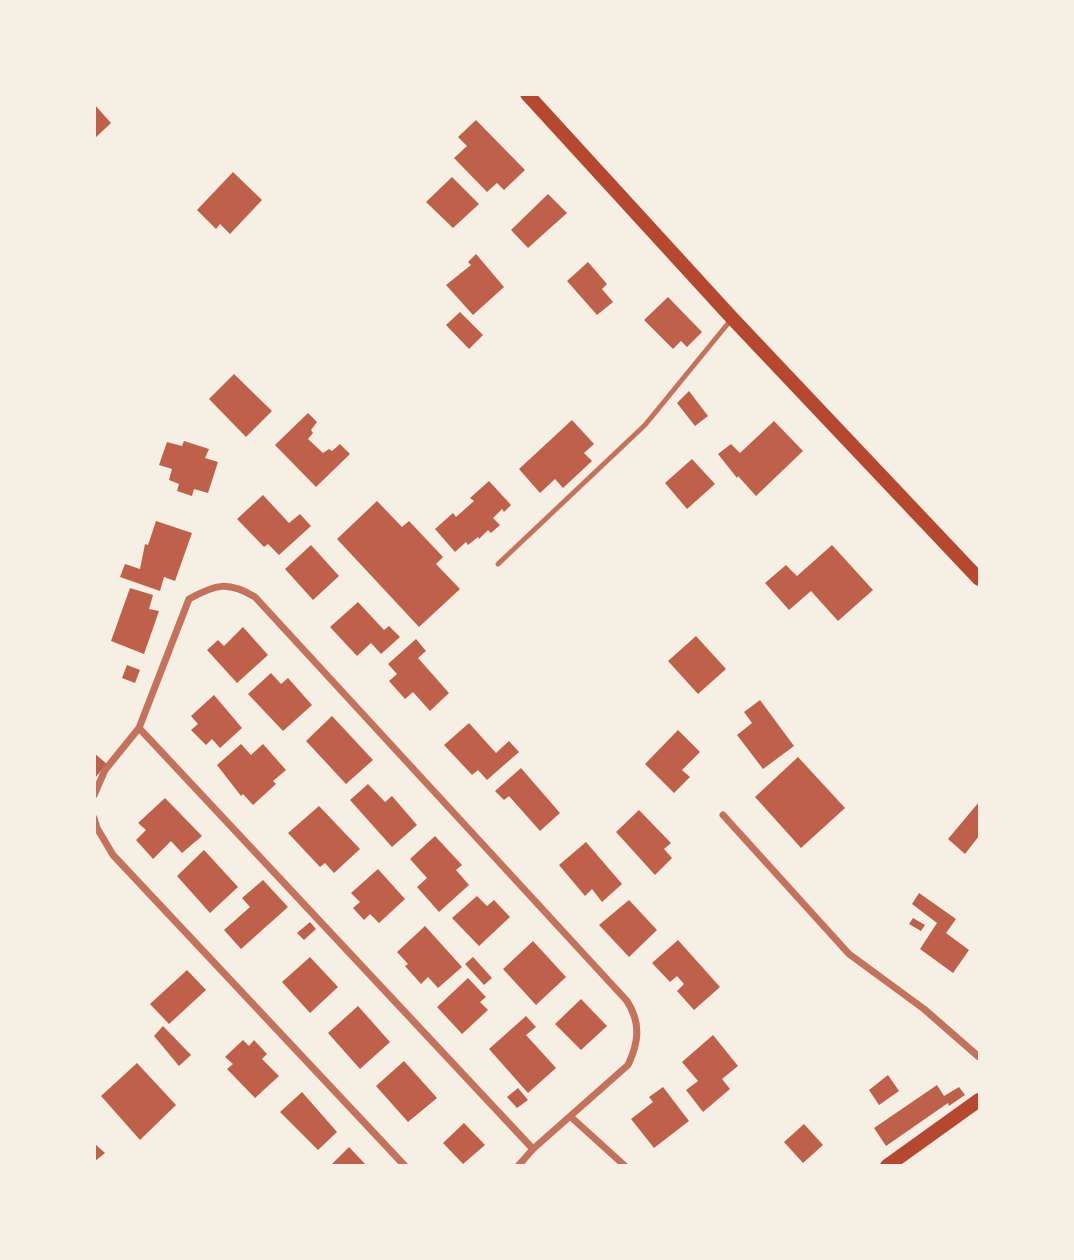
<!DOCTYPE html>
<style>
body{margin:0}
#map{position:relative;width:1074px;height:1260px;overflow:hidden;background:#f6efe4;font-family:"Fira Sans",sans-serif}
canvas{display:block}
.frame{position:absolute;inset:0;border:96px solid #f6efe4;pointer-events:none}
</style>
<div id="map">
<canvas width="1074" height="1260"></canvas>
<div class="frame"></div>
</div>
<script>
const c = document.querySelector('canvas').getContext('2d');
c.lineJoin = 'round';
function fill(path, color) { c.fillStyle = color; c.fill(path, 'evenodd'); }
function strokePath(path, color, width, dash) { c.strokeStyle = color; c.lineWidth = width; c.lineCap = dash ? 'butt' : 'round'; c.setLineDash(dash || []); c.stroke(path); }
fill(new Path2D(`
 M94,104L111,123L94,139Z
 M476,120L525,170L504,190L497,183L487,192L454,158L467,146L458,137Z
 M233,172L262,200L230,234L220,224L216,229L197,210Z
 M452,177L479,204L453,228L426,202Z
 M548,194L567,213L528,248L511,230Z
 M476,254L504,287L473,315L446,285L471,265L468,262Z
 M588,262L607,284L602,289L613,302L597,315L567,281Z
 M668,297L702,332L687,347L681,341L673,349L644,320Z
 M460,312L483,335L469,349L446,325Z
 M234,374L272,411L246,437L209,399Z
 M689,391L708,416L695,426L677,403Z
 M308,413L317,422L311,430L313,433L308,439L323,453L329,449L332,451L340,444L350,454L316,487L275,445Z
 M572,420L594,444L584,453L592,461L563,488L555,479L540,493L519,469Z
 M774,421L803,451L756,496L738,476L737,478L718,454L731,444L740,453Z
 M184,441L209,449L205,458L218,462L208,493L194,489L192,496L177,491L179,484L169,480L172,469L159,465L167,442L182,446Z
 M692,459L715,484L687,509L665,483Z
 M489,481L511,505L504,512L502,509L493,518L500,525L491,533L488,530L479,539L478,537L468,545L466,542L455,552L435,529L453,513L456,517L474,501L470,498Z
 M263,495L289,523L300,514L311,526L279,555L268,544L264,547L237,519Z
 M377,501L402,527L409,521L443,557L436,564L460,589L419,627L337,539Z
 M156,521L192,533L175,581L164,577L160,591L120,577L125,564L140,569L145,544L148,545Z
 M311,545L339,576L313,600L285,569Z
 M832,545L873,590L838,621L811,591L789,610L765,583L786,565L797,576Z
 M130,588L153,595L149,609L159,611L144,654L111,641Z
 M358,602L384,630L389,626L400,637L381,654L371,643L357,656L330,627Z
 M243,627L268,655L237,683L207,650L218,640L224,646Z
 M696,636L726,669L698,694L668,661Z
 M416,639L426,651L418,658L449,693L430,711L413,692L405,699L389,681L397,674L388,664Z
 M127,665L140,670L135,683L122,678Z
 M271,673L281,684L288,678L312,705L283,731L248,694Z
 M214,695L242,728L220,748L212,739L206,745L191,730L198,724L191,716Z
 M760,700L794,746L763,769L737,735L752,723L744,712Z
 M332,716L373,760L346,784L306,741Z
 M469,723L496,753L509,741L519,752L487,780L478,770L472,775L444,745Z
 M678,730L700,752L682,770L690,777L674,793L645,764Z
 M241,744L251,755L263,744L286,770L273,781L276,784L253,805L243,794L241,796L217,765Z
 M94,753L107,764L94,779Z
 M798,757L845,808L801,848L755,797Z
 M521,768L560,813L540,831L509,796L504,800L495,791Z
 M368,784L385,802L392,796L417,825L392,847L350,800Z
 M165,798L202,836L182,853L171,841L153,859L136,840L146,830L138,823Z
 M979,802V836L965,854L948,839Z
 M319,806L360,849L334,873L325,863L320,867L288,833Z
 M639,810L671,843L664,849L672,858L655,875L616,832Z
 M435,836L462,865L456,870L469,885L439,912L417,887L427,878L410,859Z
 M586,842L622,884L602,902L592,889L585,896L559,865Z
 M204,850L238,887L210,913L177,876Z
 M378,869L405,899L379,923L370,914L364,920L353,908L360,902L351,893Z
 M263,880L288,907L241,949L224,930L250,907L242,898Z
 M919,893L956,919L946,933L969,950L953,973L920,949L937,923L912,904Z
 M477,896L487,906L494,900L510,917L479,946L452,918Z
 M629,900L657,930L629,957L599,925Z
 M913,918L925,925L921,931L909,924Z
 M310,922L316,929L304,940L297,933Z
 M425,926L462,967L438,988L428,977L421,984L405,966L408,964L397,952Z
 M678,940L720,987L694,1010L677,991L684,984L677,976L670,982L652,963Z
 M533,941L566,977L536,1005L503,969Z
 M310,957L338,987L310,1013L282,982Z
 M473,957L492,978L484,985L465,964Z
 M187,970L206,990L169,1024L150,1004Z
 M468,978L486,997L480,1002L488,1010L462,1034L437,1007Z
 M581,999L607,1026L581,1050L555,1024Z
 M358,1006L390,1042L360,1069L328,1033Z
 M526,1016L536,1027L526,1035L556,1068L528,1093L489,1049Z
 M163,1026L191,1055L179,1066L154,1036Z
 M713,1035L738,1066L722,1079L730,1089L703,1112L686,1090L698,1081L682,1062Z
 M243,1040L249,1046L254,1040L267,1054L262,1059L279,1076L255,1098L227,1069L233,1064L225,1057Z
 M404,1061L437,1098L408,1122L376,1086Z
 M137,1063L176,1105L140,1140L101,1096Z
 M888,1075L899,1091L879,1105L869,1090Z
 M937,1085L944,1096L959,1087L965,1095L949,1106L948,1103L886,1146L874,1128Z
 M663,1087L689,1121L654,1148L631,1119L653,1102L649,1097Z
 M518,1088L528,1100L517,1108L507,1097Z
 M302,1092L337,1132L318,1150L280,1112Z
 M464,1123L485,1145L463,1164L443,1143Z
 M804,1124L823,1145L803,1163L784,1142Z
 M94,1143L105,1153L94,1162Z
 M349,1147L367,1166H330Z`), '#bf614a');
strokePath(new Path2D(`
 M498,564L645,425L730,321`), '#c5725c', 5);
strokePath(new Path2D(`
 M139,728L533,1149
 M94,795L105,770L139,728L189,599C216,584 228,581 255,597L627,1001C641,1023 639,1042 628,1065L533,1149L518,1166
 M723,815L849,954L924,1009L979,1057
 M94,818L97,828L113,855L405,1166
 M571,1117L625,1166`), '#c5725c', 7);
strokePath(new Path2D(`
 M527,94L732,318L979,579
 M887,1166L979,1100`), '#b5482f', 14);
</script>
